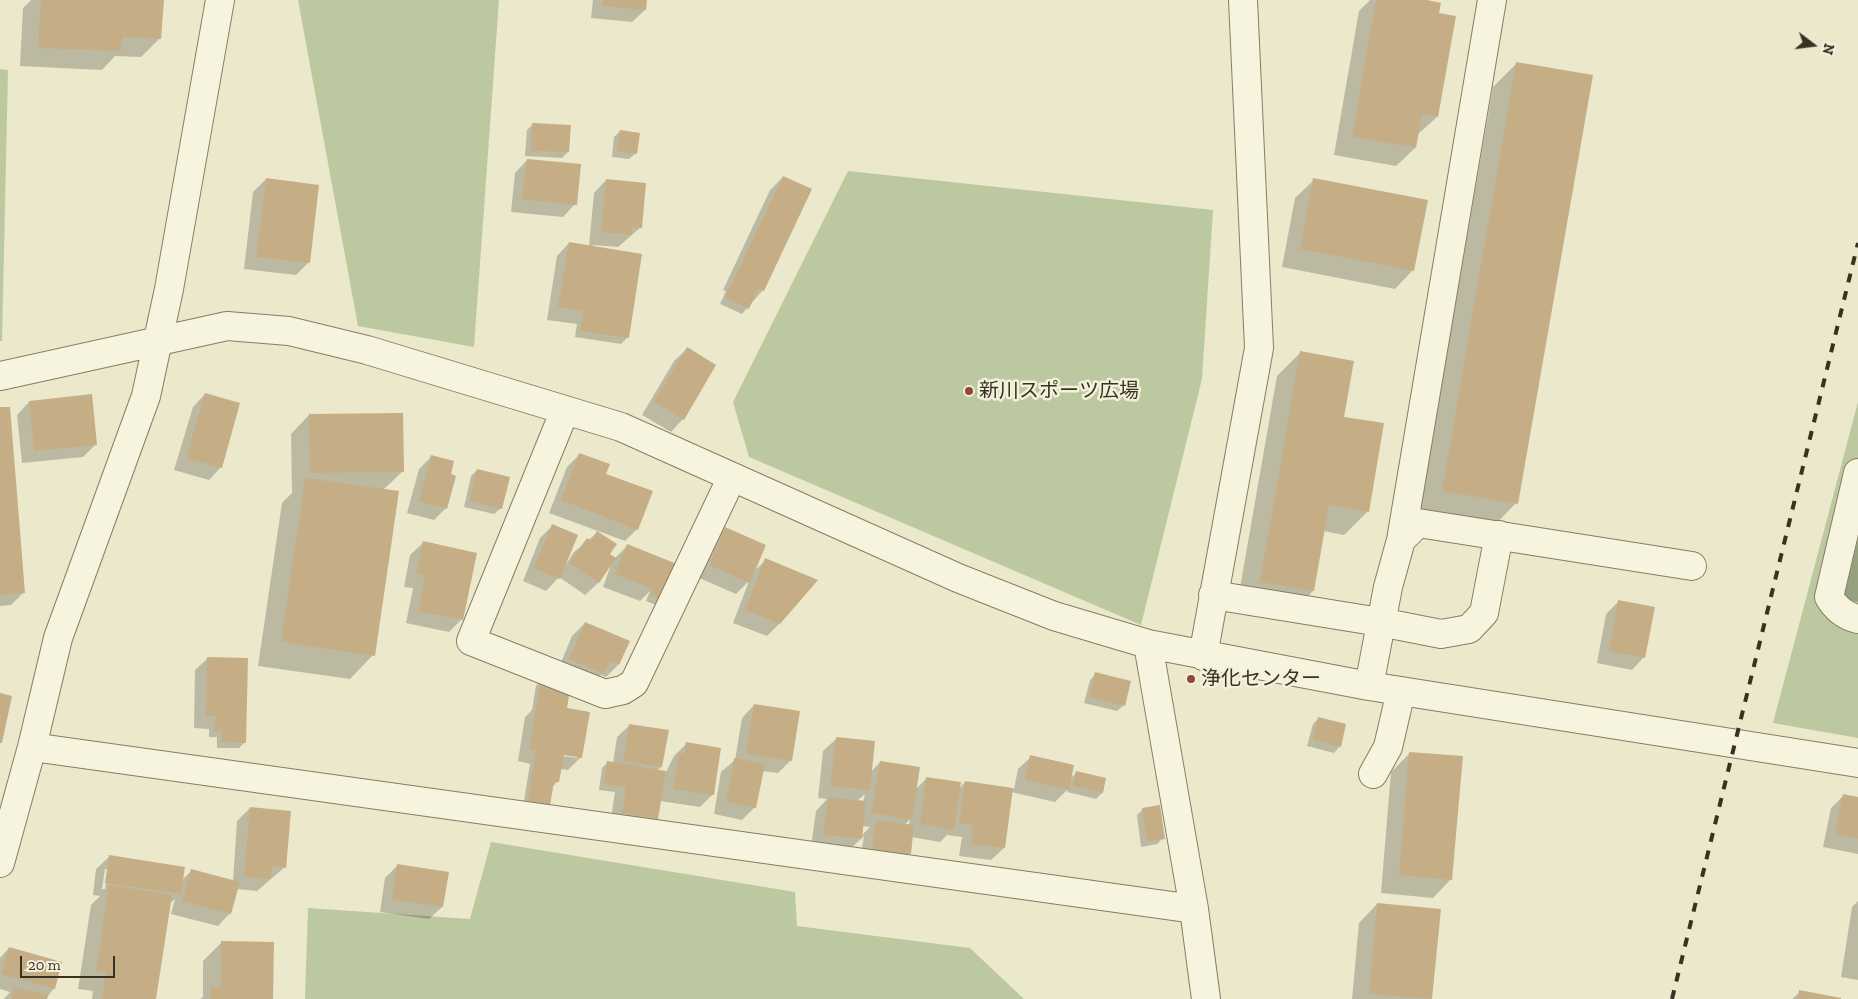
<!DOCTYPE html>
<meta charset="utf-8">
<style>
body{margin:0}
#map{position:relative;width:1858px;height:999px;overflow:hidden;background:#ebe8cc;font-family:"Zilla Slab",serif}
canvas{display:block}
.north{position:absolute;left:1788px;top:20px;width:50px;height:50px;-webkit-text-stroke:4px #f3f1db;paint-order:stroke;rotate:105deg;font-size:14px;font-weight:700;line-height:20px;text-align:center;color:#393223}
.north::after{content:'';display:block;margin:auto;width:18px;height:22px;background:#393223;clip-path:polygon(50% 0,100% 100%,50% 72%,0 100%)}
.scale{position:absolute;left:20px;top:956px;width:95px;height:22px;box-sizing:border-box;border:2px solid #393223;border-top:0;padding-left:6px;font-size:15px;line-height:18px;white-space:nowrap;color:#393223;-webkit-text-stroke:4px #f3f1db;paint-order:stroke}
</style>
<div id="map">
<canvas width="1858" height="999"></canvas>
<div class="north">N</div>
<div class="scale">20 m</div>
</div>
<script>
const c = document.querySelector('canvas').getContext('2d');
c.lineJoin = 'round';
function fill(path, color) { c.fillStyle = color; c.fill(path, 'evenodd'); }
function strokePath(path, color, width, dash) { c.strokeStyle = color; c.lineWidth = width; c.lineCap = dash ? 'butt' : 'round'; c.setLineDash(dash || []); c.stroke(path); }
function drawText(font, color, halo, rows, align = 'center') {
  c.font = font + ' "Zilla Slab","Noto Sans JP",serif'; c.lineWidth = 5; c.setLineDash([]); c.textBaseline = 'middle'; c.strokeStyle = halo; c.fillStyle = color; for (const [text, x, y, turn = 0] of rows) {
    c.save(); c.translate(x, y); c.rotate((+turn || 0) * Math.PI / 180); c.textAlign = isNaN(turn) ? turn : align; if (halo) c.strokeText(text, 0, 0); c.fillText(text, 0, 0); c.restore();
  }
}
fill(new Path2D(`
 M298,0H499L474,347L358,326Z
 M0,69L8,70L2,341H0Z
 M848,171L1213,210L1202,379L1141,625L749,457L733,402Z
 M1858,402V738L1773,723Z
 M491,842L795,892L797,926L970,948L1024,999H305L308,908L470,919Z`), '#bcc9a0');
fill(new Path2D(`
 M31,0H162L160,38L141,57L115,56L102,70L20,66L23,8Z
 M593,0H646L645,10L632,22L591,18Z
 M1370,0H1420L1438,14L1437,117L1417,135L1415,148L1396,166L1334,155L1359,11Z
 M1517,63L1516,503L1493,527L1419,514L1493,87Z
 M533,124L568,152L562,158L525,156L527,130Z
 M620,131L636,153L629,159L612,157L614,137Z
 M527,160L575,204L563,217L511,212L515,173Z
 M783,177L810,190L763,290L742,314L720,304L726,291L723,290L770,190Z
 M266,179L309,262L296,275L244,269L253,192Z
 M606,180L641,227L618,247L593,245V247L641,255L627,338L621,344L575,337L577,324L547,320L557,256L569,243L589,246L594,193Z
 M1314,180L1413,270L1395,289L1282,267L1295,198Z
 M687,349L683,419L671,432L642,415L674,361Z
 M1301,352L1343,418L1368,511L1344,535L1323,531L1313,591L1289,615L1237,605L1277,376Z
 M205,394L221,467L209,480L174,470L193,407Z
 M29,402L96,444L83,457L22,463L17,415Z
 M0,409L24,592L11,605L0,606Z
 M309,415L403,471L383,490L373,655L350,679L258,666L282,503L292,493L291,434Z
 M580,454L605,475L637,529L625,541L549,513L567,467Z
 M432,456L446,508L434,520L407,513L419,469Z
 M477,470L501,508L494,514L464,507L471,476Z
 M552,526L565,566L574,552L598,532L608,554L615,558L627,546L676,565L656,605L646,601L650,591L640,601L603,587L612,562L598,583L585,595L559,577L546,591L523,581L540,538Z
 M725,528L753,572L766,560L779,624L767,636L733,623L749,581L736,594L697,577L712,541Z
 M1858,539V602L1844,598Z
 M423,543L462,619L449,632L406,623L413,588L404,587L410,555Z
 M1619,601L1644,657L1632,670L1597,663L1606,614Z
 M585,623L618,665L606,677L601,675L590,686L557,672L572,636Z
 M208,658L245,742L239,748H217V737H209V729L194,728L195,670Z
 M1096,674L1124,705L1117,711L1084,703L1090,680Z
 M542,680L566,707L581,757L568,770L560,769L558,781L552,787L549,804L543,810L523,807L530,764L518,761L525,717L532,710L536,686ZM563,753L578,756L577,758L563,756Z
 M754,705L790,761L778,773L762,771L755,807L742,820L714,814L721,772L735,760L742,718Z
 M1319,718L1340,746L1334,753L1307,746L1313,724Z
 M630,725L661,767L658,770L666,772L674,756L686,744L713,794L700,807L660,801L657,819L644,831L610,825L615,792L599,790L602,768L608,762L613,763L617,737Z
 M836,739L871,772L880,762L915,790L927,778L959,789L965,782L1014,789L1018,769L1031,757L1070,779L1077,772L1105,779L1102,793L1096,799L1067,792L1068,789L1055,802L1011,792L1004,848L991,860L959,856L962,837L947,835L940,842L911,837L909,853L897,866L860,861L864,836L848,851L811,847L816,811L827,799L818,798L823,751ZM865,794L863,802L857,801ZM910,819L909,825H905ZM862,826L870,827L861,836Z
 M1410,753L1451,879L1433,898L1381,893L1391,772Z
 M1844,795L1858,798V854L1823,847L1831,808Z
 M250,808L285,867L257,891L237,889L230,913L218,926L171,914L175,899L169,904L155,999H92L93,991L78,989L91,905L100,896L93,895L96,869L109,857L182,880L191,871L233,881L237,821ZM105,869H108L105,889H102Z
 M1143,809L1163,838L1157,844L1141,847L1137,815Z
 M398,865L442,907L429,919L380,912L385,878Z
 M1858,901V980L1841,977L1852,907Z
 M1377,904L1439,910L1431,999H1352L1359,923Z
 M222,942L272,999H200L203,997V961Z
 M9,948L54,988L46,999H4L10,992L0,989V958Z
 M1800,992L1839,999H1792Z`), '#0003');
fill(new Path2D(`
 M41,0H164L161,39L122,37L121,51L38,48Z
 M603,0H647L646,10L603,6Z
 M1376,0H1427L1441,3L1439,13L1456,16L1438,117L1422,114L1416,148L1352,137Z
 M1516,62L1593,75L1518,504L1442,491Z
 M532,123L571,125L569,152L531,151Z
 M620,130L640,133L637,154L617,151Z
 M527,159L581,164L577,205L522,199Z
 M783,176L812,189L764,291L758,288L749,309L725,298Z
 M266,178L319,185L310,263L256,257Z
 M1313,178L1428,200L1414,271L1300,249Z
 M606,179L646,183L642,228L632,227V235L601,232Z
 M569,242L642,254L629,338L580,331L583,311L558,307Z
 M687,347L716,365L684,420L654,402Z
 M1300,351L1354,361L1344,417L1384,423L1369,512L1329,505L1314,591L1260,582Z
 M205,393L240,403L222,468L186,458Z
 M92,394L97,445L34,451L29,401Z
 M0,407H10L25,593L0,595Z
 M403,413L404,472L310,473L309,414Z
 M579,453L610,464L606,474L653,491L638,530L561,500Z
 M431,455L454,461L451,474L456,476L447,509L419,501Z
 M477,469L510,477L502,509L469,501Z
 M305,478L399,491L375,656L281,642Z
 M552,524L578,535L560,579L534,568Z
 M725,527L766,545L750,583L709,565Z
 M597,531L617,544L610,554L616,558L599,583L569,563L587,538L591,541Z
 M423,541L477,553L463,620L418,611L425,576L416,574Z
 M627,544L677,564L663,600L651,595L653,589L615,574Z
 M765,558L818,580L780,624L745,610Z
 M1618,600L1655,607L1645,658L1609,651Z
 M585,622L630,641L619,665L610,661L604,674L569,659Z
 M207,657L248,658L246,743L222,742V731H214L215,716H206Z
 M1095,672L1131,681L1125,706L1089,697Z
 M541,678L571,683L567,708L590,712L582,758L564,755L559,782H554L550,805L528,801L536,750L529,749Z
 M0,693L12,696L2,743H0Z
 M754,704L800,711L792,761L746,754Z
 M1318,717L1346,724L1341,747L1313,740Z
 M629,724L669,730L662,767L623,761Z
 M836,737L875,741L870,790L830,786Z
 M686,742L721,748L714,795L673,789L679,753L684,754Z
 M1409,752L1463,756L1452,880L1399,875Z
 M1030,755L1074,765L1069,790L1025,780Z
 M734,758L765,764L756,808L726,802Z
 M607,761L666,771L658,819L622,813L626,787L604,784Z
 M880,761L920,767L912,820L871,813Z
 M1076,771L1106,778L1103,793L1073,786Z
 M926,777L961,782L954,830L920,824Z
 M965,781L1013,788L1005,848L971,844L973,825L959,823Z
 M1843,794L1858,797V839L1835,834Z
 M828,797L866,801L862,839L823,835Z
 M1160,805L1165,839L1147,841L1142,808Z
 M250,807L291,811L286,868L272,866L271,879L244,877Z
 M876,820L914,825L911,854L872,849Z
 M109,855L185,867L181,894L105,883Z
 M397,864L449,872L443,907L392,899Z
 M191,869L240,882L231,914L182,901Z
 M109,885L172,895L156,999H102L106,972L96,971Z
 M1377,903L1441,909L1432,999L1369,994Z
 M221,941L274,942L273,999H210L211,987H221Z
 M9,947L62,962L55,989L1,974Z
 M14,987L48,995L47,999H11Z
 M1799,990L1841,998V999H1798Z`), '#c5ad85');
const minor = new Path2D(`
 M0,376L227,326L289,331L367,350L621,427L958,578L1054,616L1148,644L1369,686L1858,763
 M565,410L471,641L605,694L623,690L634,683L732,477
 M1858,473L1829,597C1836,609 1845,616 1858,619
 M1401,540L1492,0
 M1213,595L1380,622L1441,634L1469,629L1484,613L1499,535
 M1148,644L1194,909L1206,999
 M1203,656L1259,348L1243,0
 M1369,686L1388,587L1401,540L1418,523L1692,566
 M32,747L1194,909
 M1373,774L1388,747L1401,691
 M0,863L32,747L58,638L146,396L169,289L220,0`);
strokePath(minor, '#877d61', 30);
strokePath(minor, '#f6f4de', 28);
strokePath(new Path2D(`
 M1672,999L1858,243`), '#393223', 4, [9, 9]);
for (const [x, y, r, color] of [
 [969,391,5,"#904837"],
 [1191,679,5,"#904837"]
]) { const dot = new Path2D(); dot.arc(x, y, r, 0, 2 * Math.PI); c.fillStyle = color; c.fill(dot); strokePath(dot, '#f3f1db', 2); }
drawText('20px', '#393223', '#f3f1db', [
 ["新川スポーツ広場",979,391],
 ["浄化センター",1201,679]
], 'left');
</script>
